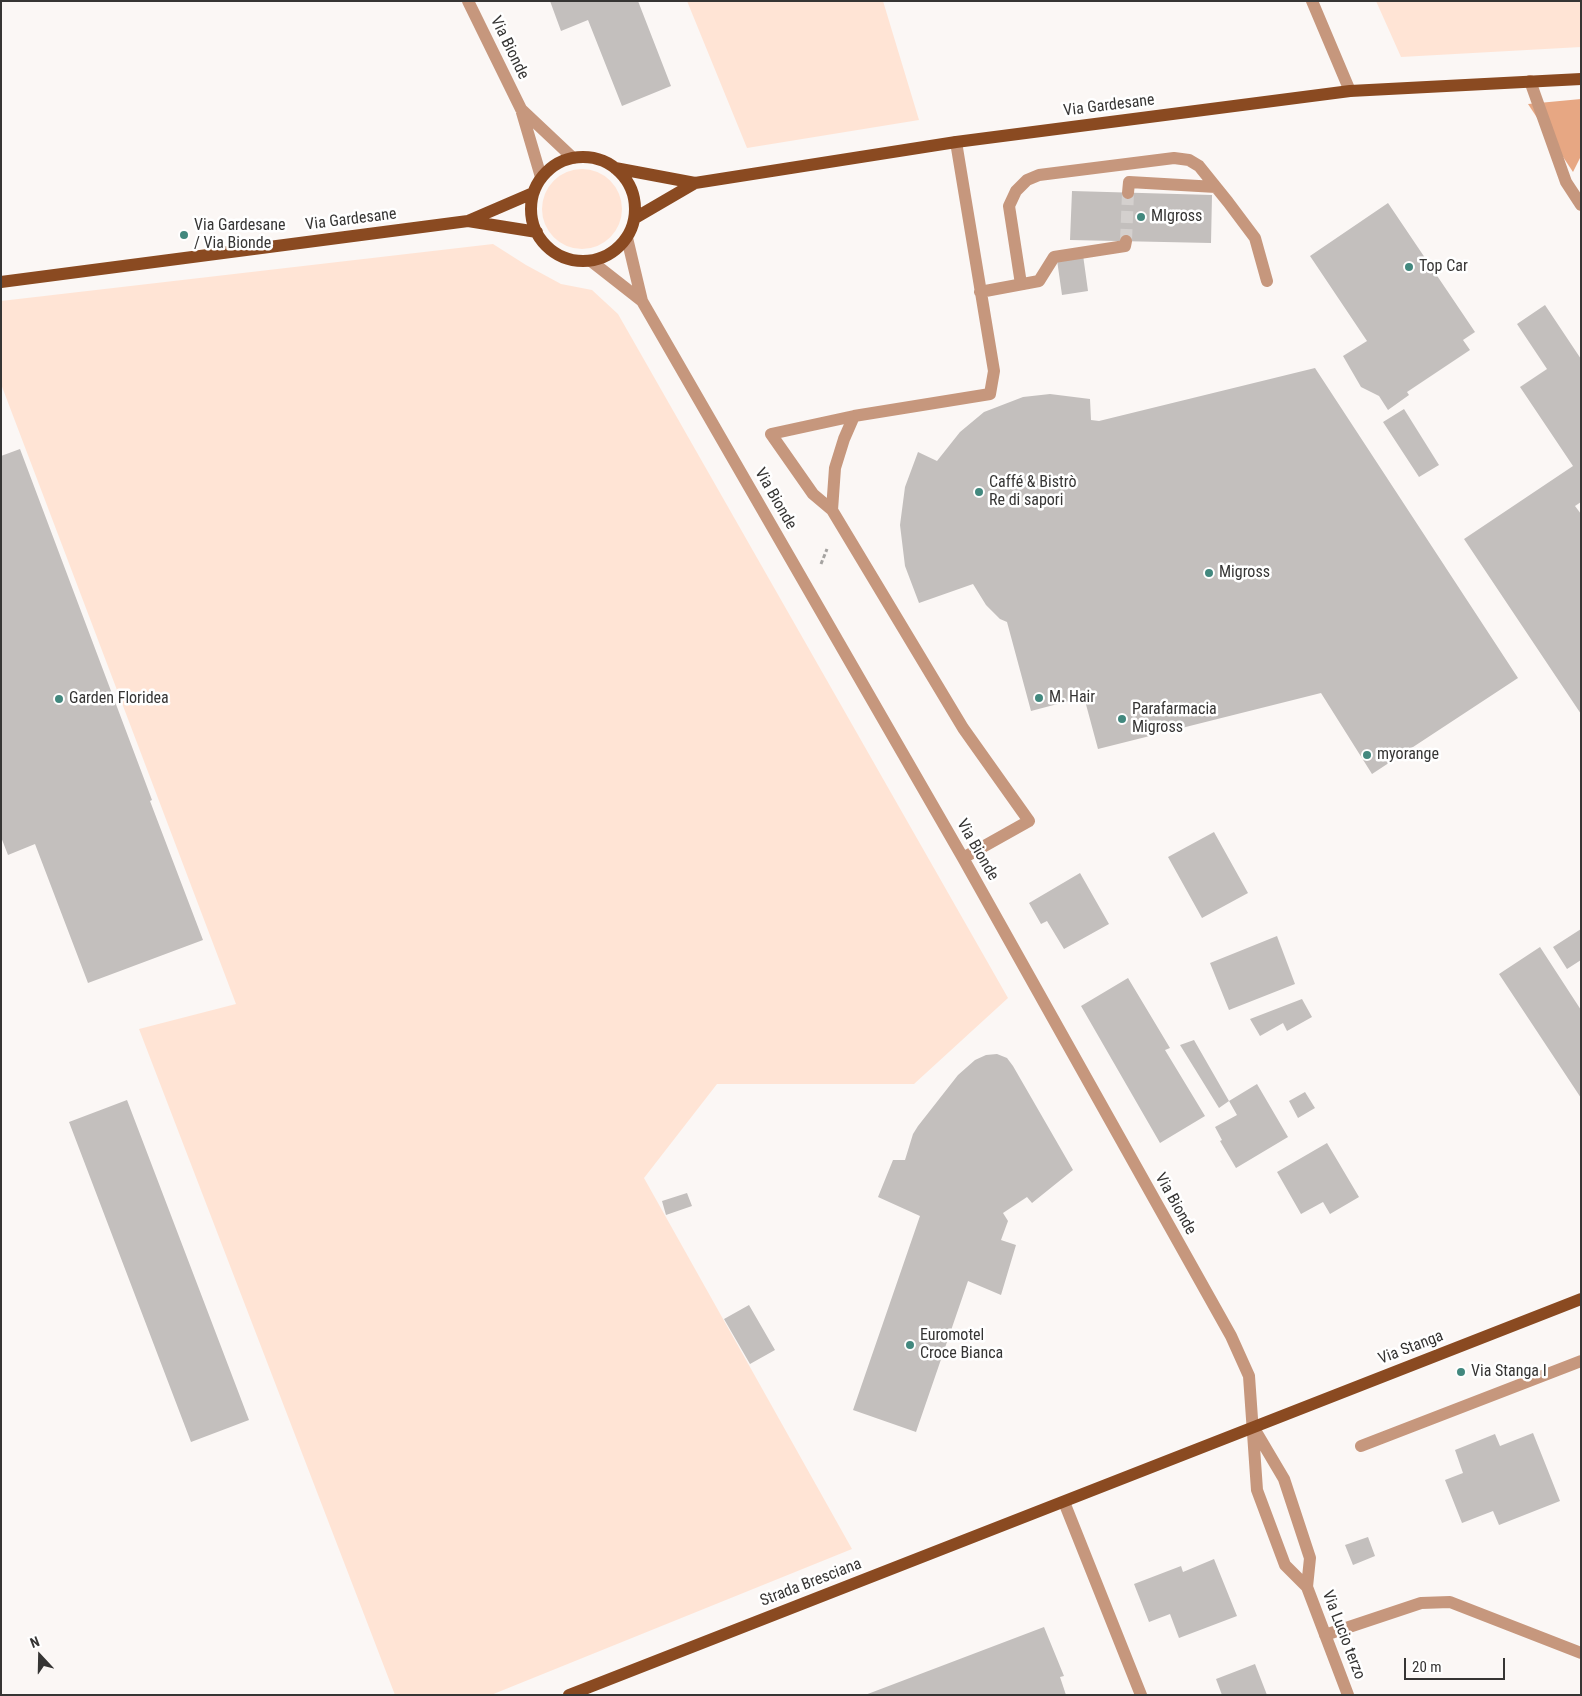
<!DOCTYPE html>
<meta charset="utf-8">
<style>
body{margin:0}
#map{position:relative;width:1582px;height:1696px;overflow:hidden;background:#fbf7f5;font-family:"Roboto Condensed",sans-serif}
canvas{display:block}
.frame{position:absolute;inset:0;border:2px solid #363534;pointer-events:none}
.north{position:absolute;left:15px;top:1631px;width:50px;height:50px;-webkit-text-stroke:4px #fff;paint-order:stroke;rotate:339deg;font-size:14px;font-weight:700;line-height:20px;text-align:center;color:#363534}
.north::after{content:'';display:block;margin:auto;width:18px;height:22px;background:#363534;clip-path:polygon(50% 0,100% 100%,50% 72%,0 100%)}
.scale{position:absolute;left:1404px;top:1658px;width:101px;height:22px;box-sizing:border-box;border:2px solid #363534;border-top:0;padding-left:6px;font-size:15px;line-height:18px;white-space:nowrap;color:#363534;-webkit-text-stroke:4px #fff;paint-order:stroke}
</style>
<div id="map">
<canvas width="1582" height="1696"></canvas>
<div class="frame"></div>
<div class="north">N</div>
<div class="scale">20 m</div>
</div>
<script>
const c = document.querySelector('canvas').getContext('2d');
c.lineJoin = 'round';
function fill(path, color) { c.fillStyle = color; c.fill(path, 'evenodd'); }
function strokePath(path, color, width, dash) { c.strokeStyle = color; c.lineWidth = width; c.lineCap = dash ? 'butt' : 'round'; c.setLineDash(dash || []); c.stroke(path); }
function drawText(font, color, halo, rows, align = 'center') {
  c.font = font + ' "Roboto Condensed",sans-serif'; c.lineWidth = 5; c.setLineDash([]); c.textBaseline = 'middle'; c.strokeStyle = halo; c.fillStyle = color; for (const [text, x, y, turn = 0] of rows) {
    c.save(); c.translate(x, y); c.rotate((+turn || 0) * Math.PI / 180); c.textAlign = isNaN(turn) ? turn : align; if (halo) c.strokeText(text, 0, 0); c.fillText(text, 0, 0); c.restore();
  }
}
fill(new Path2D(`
 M687,1H883L919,120L747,148Z
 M1376,1H1581V47L1401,57Z
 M542 209a40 40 0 1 1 80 0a40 40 0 1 1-80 0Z
 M493,244L526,265L561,284L592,290L618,314L1008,998L914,1084H717L644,1178L852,1549L491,1695H395L139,1029L236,1004L1,384V301Z`), '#ffe4d5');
fill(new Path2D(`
 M1581,99V156L1573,172L1528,104Z`), '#e7a783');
fill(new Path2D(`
 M550,1H638L671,86L622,106L588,20L561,31Z
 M1072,191L1212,195L1211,243L1070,240Z
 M1388,203L1475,332L1463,340L1470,350L1407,392L1409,395L1388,410L1379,396L1361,387L1343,356L1367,341L1310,256Z
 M1083,255L1088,291L1062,295L1057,260Z
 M1545,305L1581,359V502L1575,506L1581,514V714L1464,539L1573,466L1520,387L1547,369L1517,324Z
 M1315,368L1518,678L1372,774L1321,693L1098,749L1084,697L1031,711L1007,622L1000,619L986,605L973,584L919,603L905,566L900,525L905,487L918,452L937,461L960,432L984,412L1023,397L1050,394L1090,399L1091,420L1099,421Z
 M1404,409L1439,465L1419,477L1383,422Z
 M20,449L152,800L150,801L203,940L88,983L35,844L8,855L1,837V456Z
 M1214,832L1248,893L1202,918L1168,857Z
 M1080,873L1109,924L1064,949L1047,921L1041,924L1029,903Z
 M1581,929V960L1567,969L1553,947Z
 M1277,936L1295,984L1229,1010L1210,963Z
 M1540,947L1581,1010V1098L1499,974Z
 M1128,978L1170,1048L1165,1050L1205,1116L1160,1143L1081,1006Z
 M1302,999L1312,1017L1287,1031L1283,1023L1260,1036L1250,1019Z
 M1194,1040L1229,1101L1219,1108L1180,1045Z
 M997,1054L1007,1058L1013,1066L1073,1170L1032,1203L1027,1197L1003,1213L1008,1221L1001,1240L1016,1245L1001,1295L968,1281L916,1432L853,1410L920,1216L878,1197L893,1160H905L913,1134L918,1126L958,1075L975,1060L986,1055Z
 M1257,1084L1288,1137L1236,1168L1220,1141L1222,1140L1215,1127L1237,1115L1229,1101Z
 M1305,1092L1315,1108L1298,1118L1289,1101Z
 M127,1100L249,1420L191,1442L69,1122Z
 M1327,1143L1359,1197L1330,1214L1323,1202L1301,1214L1277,1172Z
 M687,1193L692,1206L666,1215L662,1201Z
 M749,1305L775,1350L750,1364L724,1319Z
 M1533,1433L1560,1501L1499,1525L1493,1511L1462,1523L1445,1480L1463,1473L1455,1450L1495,1434L1500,1446Z
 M1368,1537L1375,1556L1353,1565L1345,1545Z
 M1214,1559L1237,1616L1179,1638L1170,1614L1149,1622L1134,1584L1181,1566L1183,1572Z
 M1044,1627L1064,1676L1060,1677L1066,1695H865Z
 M1255,1664L1267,1695H1222L1216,1679Z`), '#c3bfbd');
strokePath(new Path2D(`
 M1126,241L1128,193`), '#d4d0ce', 12, [12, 6]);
strokePath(new Path2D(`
 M821,564L827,549`), '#a5a3a1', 3, [4, 2.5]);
strokePath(new Path2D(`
 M468,1L521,109L541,177
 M1312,1L1350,91
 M1530,81L1566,182L1581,205
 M521,109L573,158
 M956,142L994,371L990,394L854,416L771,434L813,494L832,510L963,728L1029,821L963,858
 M1128,193L1129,182L1216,187
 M627,238L642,301L963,858L1231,1336L1249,1376L1257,1490L1285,1565L1307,1587L1348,1695
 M591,261L642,301
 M1021,284L1009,206L1016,191L1027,180L1039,175L1174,158L1189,160L1199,166L1228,202L1255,238L1267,281
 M980,292L1039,281L1054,257L1125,246L1126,241
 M832,510L835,468L844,439L854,416
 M1255,1430L1284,1479L1310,1558L1307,1587
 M1361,1446L1581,1361
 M1064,1502L1141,1695
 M1325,1635L1421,1603L1450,1602L1581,1653`), '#c6977d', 12);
strokePath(new Path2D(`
 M531 209a52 52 0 1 1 104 0a52 52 0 1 1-104 0Z
 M615,168L695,183L956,142L1350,91L1581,79
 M635,218L695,183
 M468,221L537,232
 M1,282L468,221L533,193
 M569,1695L1581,1299`), '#8a4a21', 12);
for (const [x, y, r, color] of [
 [1141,217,5,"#42887e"],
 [184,235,5,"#42887e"],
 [1409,267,5,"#42887e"],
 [979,492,5,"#42887e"],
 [1209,573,5,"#42887e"],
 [1039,698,5,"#42887e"],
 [59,699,5,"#42887e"],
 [1122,719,5,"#42887e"],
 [1367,755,5,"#42887e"],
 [910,1345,5,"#42887e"],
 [1461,1372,5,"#42887e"]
]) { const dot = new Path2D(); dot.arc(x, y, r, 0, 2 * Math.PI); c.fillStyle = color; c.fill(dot); strokePath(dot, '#fff', 2); }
drawText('16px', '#363534', '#fff', [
 ["Via Bionde",509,48,64],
 ["Via Gardesane",1109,106,-7],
 ["Via Gardesane",351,220,-7],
 ["Via Bionde",775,499,60],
 ["Via Bionde",977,850,60],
 ["Via Bionde",1175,1204,61],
 ["Via Stanga",1411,1348,-21],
 ["Strada Bresciana",811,1583,-21],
 ["Via Lucio terzo",1343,1635,69]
]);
drawText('16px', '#363534', '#fff', [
 ["MIgross",1151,217],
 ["Via Gardesane",194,226],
 ["/ Via Bionde",194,244],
 ["Top Car",1419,267],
 ["Caffé & Bistrò",989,483],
 ["Re di sapori",989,501],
 ["Migross",1219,573],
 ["M. Hair",1049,698],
 ["Garden Floridea",69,699],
 ["Parafarmacia",1132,710],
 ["Migross",1132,728],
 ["myorange",1377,755],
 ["Euromotel",920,1336],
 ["Croce Bianca",920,1354],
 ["Via Stanga I",1471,1372]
], 'left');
</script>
